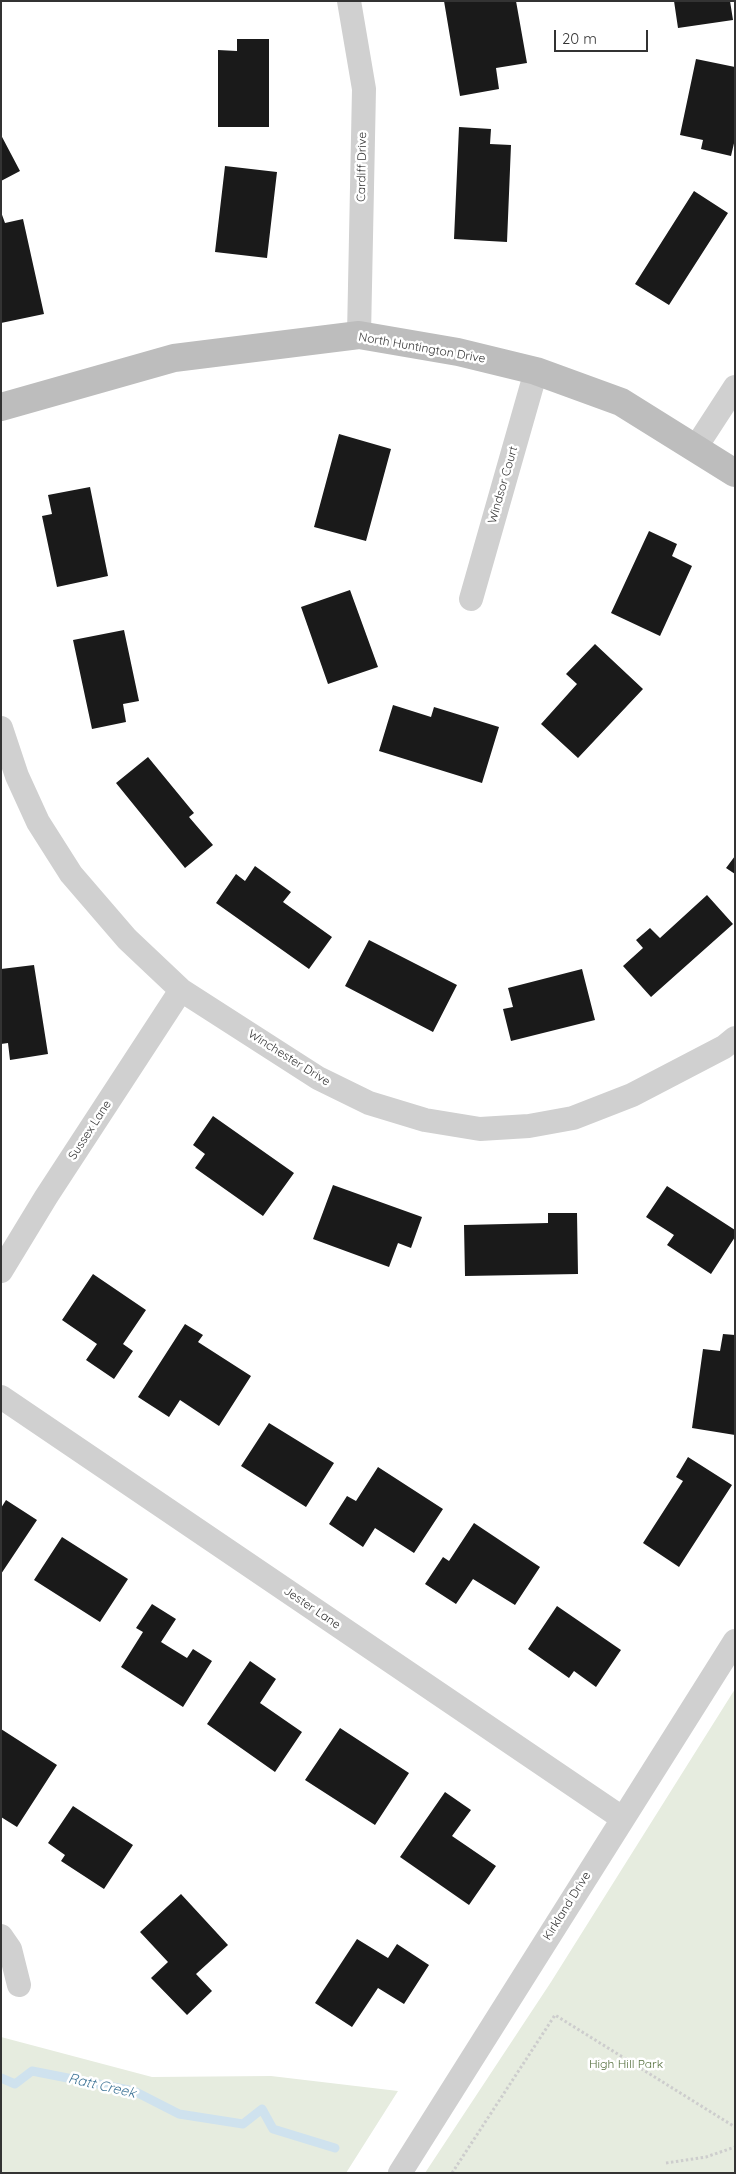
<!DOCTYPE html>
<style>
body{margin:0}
#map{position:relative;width:736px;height:2174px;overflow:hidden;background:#fff;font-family:Quicksand,sans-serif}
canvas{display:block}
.frame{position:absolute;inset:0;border:2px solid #333;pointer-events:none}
.scale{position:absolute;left:554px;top:30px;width:94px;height:22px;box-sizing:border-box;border:2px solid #333;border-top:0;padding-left:6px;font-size:15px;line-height:18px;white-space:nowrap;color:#333;-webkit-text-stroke:4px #fff;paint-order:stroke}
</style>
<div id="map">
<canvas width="736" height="2174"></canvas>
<div class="frame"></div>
<div class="scale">20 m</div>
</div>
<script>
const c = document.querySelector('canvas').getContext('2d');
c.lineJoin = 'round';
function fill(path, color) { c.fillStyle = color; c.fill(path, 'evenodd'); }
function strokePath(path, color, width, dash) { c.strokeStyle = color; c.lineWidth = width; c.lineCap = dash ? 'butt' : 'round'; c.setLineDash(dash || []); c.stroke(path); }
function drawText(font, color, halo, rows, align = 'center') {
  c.font = font + ' Quicksand,sans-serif'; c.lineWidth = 5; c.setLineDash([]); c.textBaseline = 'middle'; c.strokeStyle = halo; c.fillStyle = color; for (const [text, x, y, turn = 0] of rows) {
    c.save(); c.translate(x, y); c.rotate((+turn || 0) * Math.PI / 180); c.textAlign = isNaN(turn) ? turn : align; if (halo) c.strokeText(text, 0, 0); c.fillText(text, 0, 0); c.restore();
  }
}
fill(new Path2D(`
 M735,1689V2173H425L551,1982Z
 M1,2037L152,2077L271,2076L398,2091L346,2173H1Z`), '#e6ecdf');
strokePath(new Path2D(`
 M1,2078L15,2084L32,2071L134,2091L179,2114L243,2124L262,2109L273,2129L335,2148`), '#cfe2ee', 9);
fill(new Path2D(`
 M444,1H516L527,63L496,68L499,89L460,96Z
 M674,1H730L733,20L678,28Z
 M237,39H269V127H218V50L237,51Z
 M696,59L735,67V139L731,156L701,149L703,140L680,135Z
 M459,127L491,129L490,144L511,145L507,242L454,239Z
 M1,135L20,171L1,181Z
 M225,166L277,172L267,258L215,252Z
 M694,191L728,213L669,305L635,284Z
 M1,212L5,223L23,219L44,314L1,323Z
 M339,434L391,449L366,541L314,527Z
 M90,487L108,576L57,587L42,516L52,514L48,495Z
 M649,531L677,544L672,556L692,566L660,636L611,613Z
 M350,590L378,667L328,684L301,607Z
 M124,630L139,701L123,704L126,722L92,729L73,640Z
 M595,644L643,689L578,758L541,724L577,684L566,674Z
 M393,705L431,717L434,707L499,727L482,783L379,751Z
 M148,757L194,813L189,817L213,845L185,868L116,783Z
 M735,856V874L726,868Z
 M255,866L291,892L283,902L332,937L309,969L216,903L236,874L245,881Z
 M707,895L733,924L651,997L623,966L643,948L636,940L650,928L660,938Z
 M369,940L457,985L433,1032L345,986Z
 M34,965L48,1054L10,1060L8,1043L1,1044V969Z
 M582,969L595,1020L511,1041L503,1009L513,1007L508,988Z
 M213,1116L294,1173L263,1216L195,1168L205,1154L193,1145Z
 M333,1185L422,1217L411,1248L398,1243L389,1267L313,1239Z
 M667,1186L735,1230V1237L711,1274L667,1245L674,1235L646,1217Z
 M548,1213H577L578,1274L465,1276L464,1225L548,1223Z
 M93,1274L146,1310L123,1344L133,1351L114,1379L86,1360L97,1344L62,1320Z
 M185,1324L203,1335L198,1342L251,1376L219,1426L180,1400L169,1417L138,1397Z
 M723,1334L735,1335V1435L692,1428L703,1349L720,1351Z
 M269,1423L334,1463L306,1507L241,1466Z
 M688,1457L732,1485L679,1567L643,1543L683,1481L676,1477Z
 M378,1467L443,1509L414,1553L375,1528L363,1547L329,1524L347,1496L356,1501Z
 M6,1500L37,1520L1,1574V1508Z
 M474,1523L540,1567L515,1605L473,1579L456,1604L425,1584L443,1557L449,1561Z
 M62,1537L128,1579L100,1622L34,1580Z
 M152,1604L176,1619L161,1642L187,1658L193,1649L212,1661L183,1707L121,1667L143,1632L136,1628Z
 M557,1606L621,1650L596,1687L574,1671L569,1678L528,1649Z
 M250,1661L276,1679L260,1703L302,1732L275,1772L207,1724Z
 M340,1728L409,1773L375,1825L305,1780Z
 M1,1729L57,1765L17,1827L1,1817Z
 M445,1792L471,1810L452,1836L496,1866L469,1905L400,1857Z
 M73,1806L133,1845L104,1889L61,1861L65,1855L48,1843Z
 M181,1894L228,1945L196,1974L212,1991L187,2015L151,1978L168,1962L140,1932Z
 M357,1939L388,1958L397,1944L429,1965L404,2004L378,1988L352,2027L315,2003Z`), '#1a1a1a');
strokePath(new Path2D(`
 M666,2163L706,2157L735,2147
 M452,2173L555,2015L735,2127`), '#cdcdcd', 3, [2.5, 2.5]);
strokePath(new Path2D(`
 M349,1L364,89L359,335
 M696,447L735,387
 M471,599L536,371
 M1,728L17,776L38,822L71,874L127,939L181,990L318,1078L369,1103L425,1120L480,1129L529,1126L573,1118L632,1095L724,1047L735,1038
 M1,1271L46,1197L181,990
 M1,1397L622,1818
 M1,1936L10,1949L19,1985
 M400,2173L735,1641`), '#d0d0d0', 24);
strokePath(new Path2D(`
 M1,407L174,358L359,335L458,352L536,371L621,402L735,473`), '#bdbdbd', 28);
drawText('12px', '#333', '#fff', [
 ["Cardiff Drive",362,167,-89],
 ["North Huntington Drive",422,348,10],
 ["Windsor Court",503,485,-74],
 ["Winchester Drive",289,1058,32],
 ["Sussex Lane",90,1130,-57],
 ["Jester Lane",312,1608,34],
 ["Kirkland Drive",567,1906,-58]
]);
drawText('12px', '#56703f', '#fff', [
 ["High Hill Park",626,2064]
]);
drawText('italic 14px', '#3f7597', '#fff', [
 ["Ratt Creek",102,2086,13]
]);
</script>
